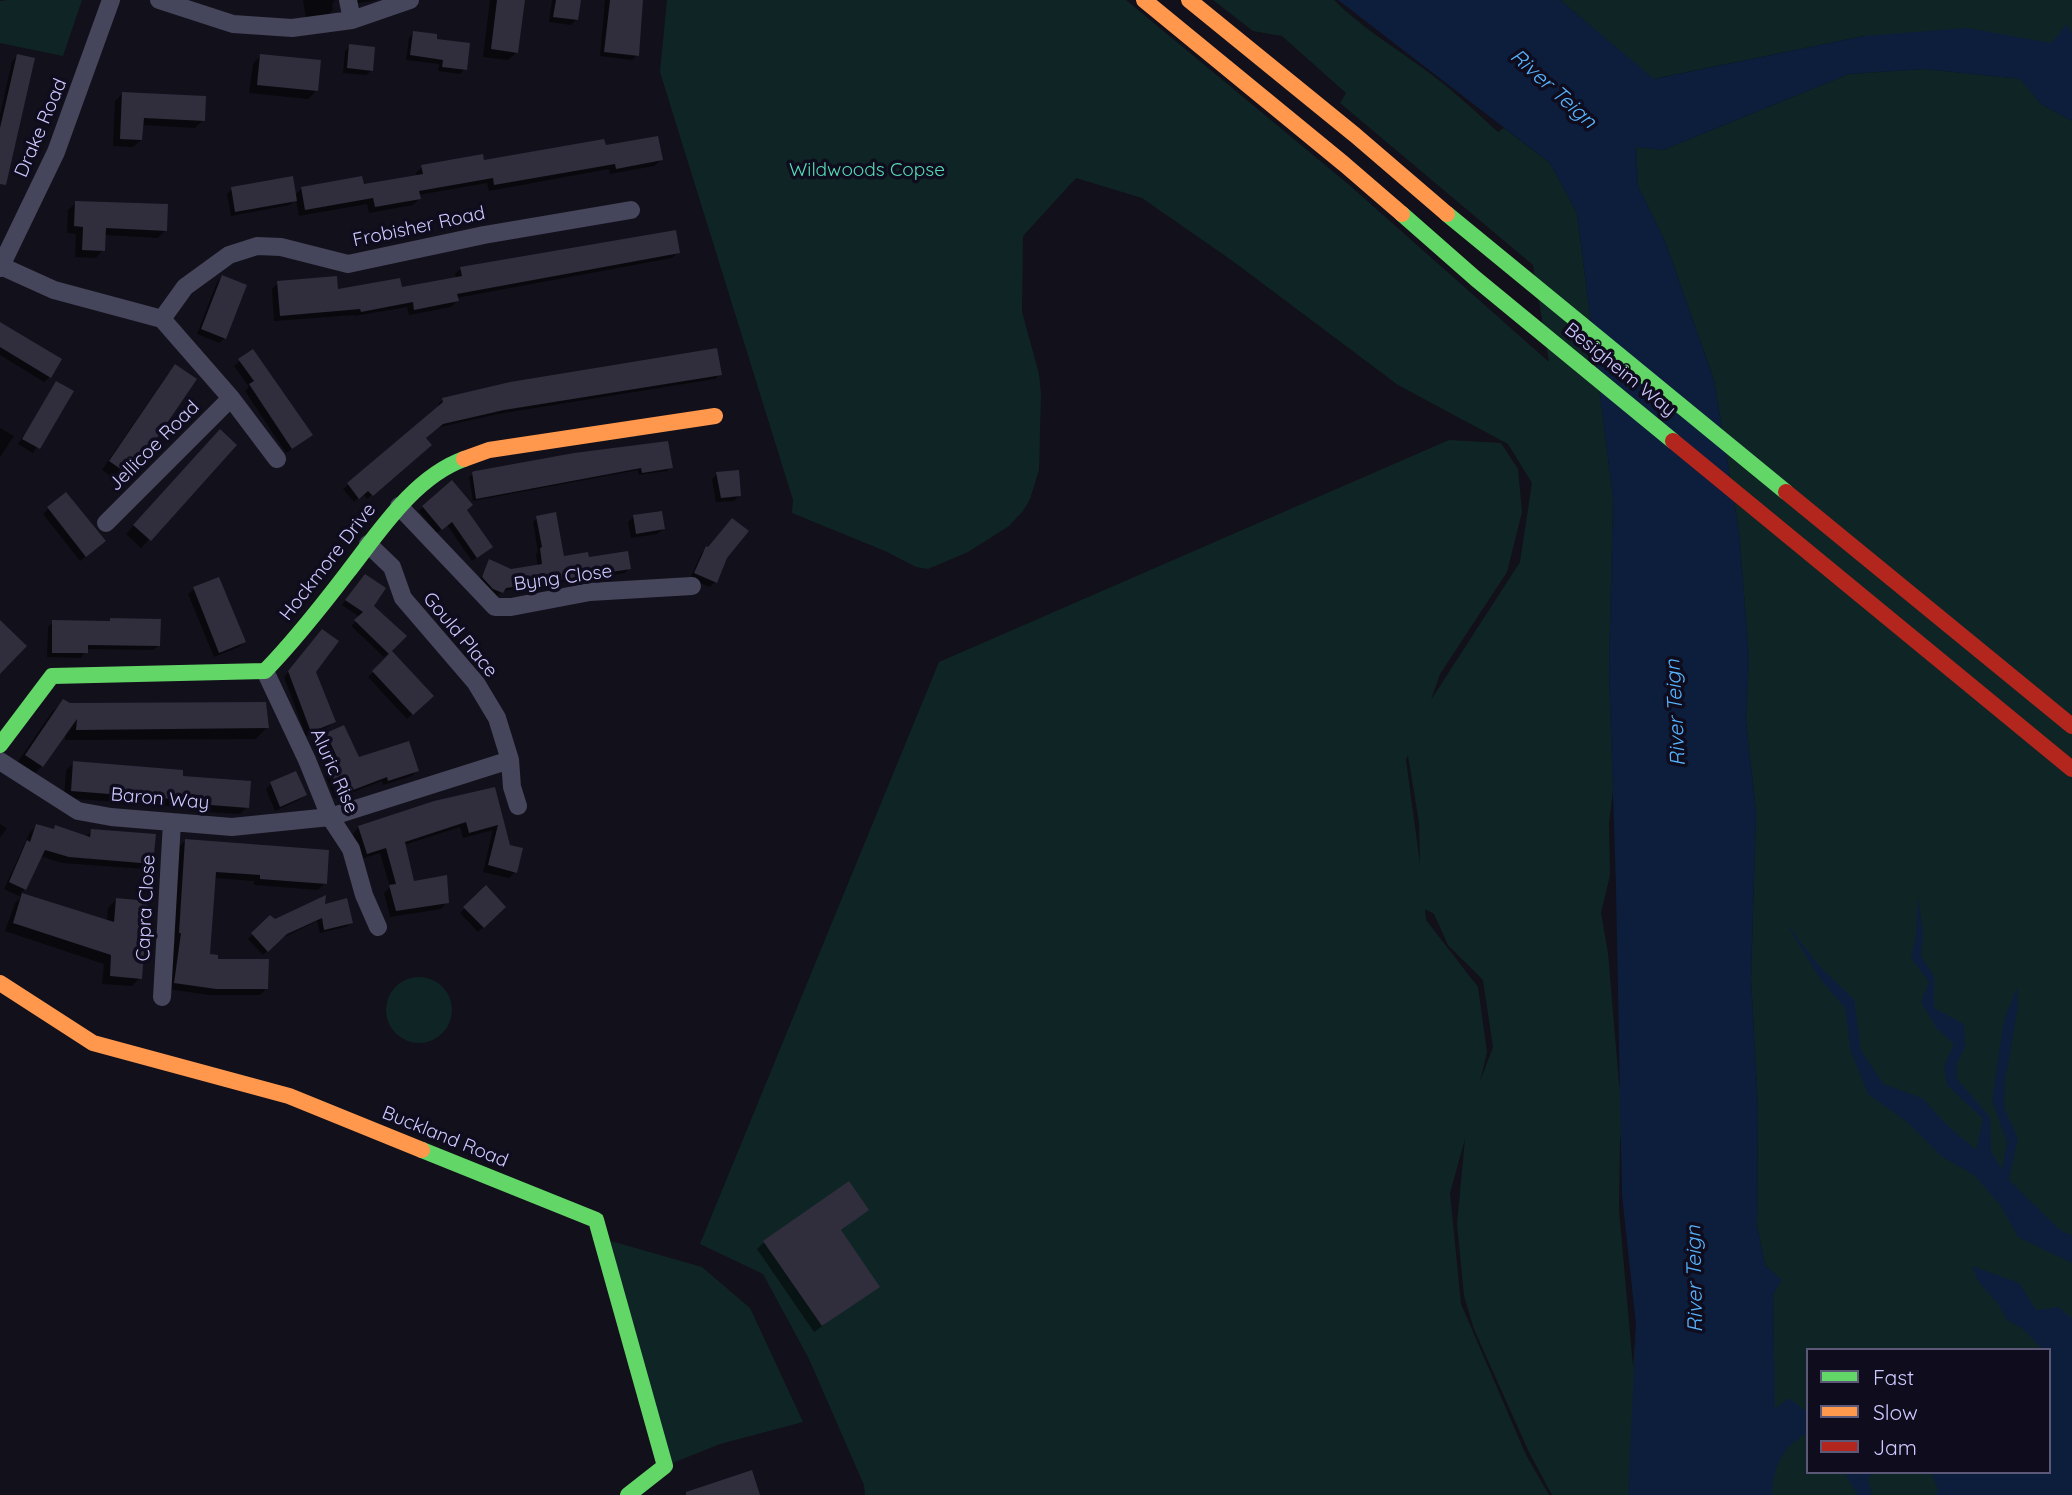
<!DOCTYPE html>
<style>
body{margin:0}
#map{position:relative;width:2072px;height:1495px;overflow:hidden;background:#12101a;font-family:Quicksand,sans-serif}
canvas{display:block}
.legend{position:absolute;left:1806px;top:1348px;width:245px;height:126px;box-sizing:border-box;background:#0f0c1e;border:2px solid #5b5878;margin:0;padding:9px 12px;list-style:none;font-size:21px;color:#cec9ff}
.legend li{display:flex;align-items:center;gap:14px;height:35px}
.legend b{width:35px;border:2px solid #5b5878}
</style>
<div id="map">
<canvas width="2072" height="1495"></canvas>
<ul class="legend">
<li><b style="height:9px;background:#63d668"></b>Fast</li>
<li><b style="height:9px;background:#ff974d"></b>Slow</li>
<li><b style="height:9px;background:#b3261e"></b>Jam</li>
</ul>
</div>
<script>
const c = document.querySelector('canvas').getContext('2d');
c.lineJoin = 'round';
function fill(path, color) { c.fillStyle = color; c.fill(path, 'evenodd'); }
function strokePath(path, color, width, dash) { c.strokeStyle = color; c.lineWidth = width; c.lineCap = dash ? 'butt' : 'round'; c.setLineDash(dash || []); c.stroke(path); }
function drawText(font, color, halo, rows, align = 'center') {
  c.font = font + ' Quicksand,sans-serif'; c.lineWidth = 7; c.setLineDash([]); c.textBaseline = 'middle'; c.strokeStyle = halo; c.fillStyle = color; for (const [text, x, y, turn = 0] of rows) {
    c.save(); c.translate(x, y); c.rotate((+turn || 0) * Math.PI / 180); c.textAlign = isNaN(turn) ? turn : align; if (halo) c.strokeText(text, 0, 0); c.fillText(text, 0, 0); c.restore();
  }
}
fill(new Path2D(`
 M7,0H82L63,56L0,43V1Z
 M667,0H1126L1348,184L1549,362L1533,265L1340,103L1346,93L1282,36L1253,31L1213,0H1334C1360,26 1391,45 1420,66C1448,86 1473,109 1498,132L1504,128L1550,163L1577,213L1613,498L1609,671L1613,791L1609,823L1610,875L1601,913L1608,953L1619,1083L1625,1115L1620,1141L1619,1210L1633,1367L1636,1325L1635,1495H1552L1528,1450L1474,1329L1464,1296L1457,1224L1465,1139L1450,1193L1461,1304L1526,1455L1549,1495H865L864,1485L809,1359L763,1274L700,1244L939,662L1449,440L1501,443L1518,469L1522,512L1507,572L1440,674L1431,700L1520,562L1532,483L1508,444L1398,385L1234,262L1142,198L1076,178L1023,236L1022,312L1039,374L1041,394L1039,470L1030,499L1023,511L1009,526L968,552L928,569L916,567L885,551L792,513L793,500L660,72ZM1408,755L1419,823L1420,864L1406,760ZM1425,909L1434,914L1448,945L1483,980L1493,1047L1480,1082L1487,1052L1478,987L1426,920Z
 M1560,0H2072V62L1864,36L1653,79Z
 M1925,69L2021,79L2042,105L2072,121V1495H1731L1774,1367L1773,1295L1781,1280L1765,1265L1757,1225L1758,1110L1751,978L1756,812L1746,721L1749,657L1739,531L1714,380L1665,241L1638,186L1636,147L1663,150L1849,74ZM1808,1350H2049V1472H1808Z
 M386 1010a33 33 0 1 1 66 0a33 33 0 1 1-66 0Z
 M611,1241L702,1267L750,1308L803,1422L720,1444L665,1466Z`), '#0f2525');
fill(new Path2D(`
 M1338,0H1560L1654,79L1864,36L1967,28L2051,43L2067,24L2072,34V121L2042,105L2020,79L1925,69L1849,74L1663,150L1636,147L1638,186L1665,241L1714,380L1739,531L1749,657L1746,721L1756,812L1751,978L1758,1110L1757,1225L1765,1265L1782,1280L1773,1295L1775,1409L1789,1398L1808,1413V1433C1781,1448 1774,1465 1772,1495H1628L1636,1325L1622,1195L1620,1101L1616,888L1609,671L1613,498L1577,213L1550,163Z
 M1918,896L1923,933L1921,956L1934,976V1008L1964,1024L1965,1047L1957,1063V1079L1990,1117L1991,1152L2002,1169L2007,1142L1992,1101L2004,1020L2017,987L2018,1007L2005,1081L2004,1108L2018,1138L2009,1180L2060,1230L2072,1236V1263L2018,1237L2001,1206L1974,1175L1941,1156L1907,1122L1868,1094L1851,1052L1845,1008L1821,980L1785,922L1821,968L1854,999L1861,1050L1883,1084L1922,1098L1948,1126L1976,1150L1983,1119L1947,1085L1944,1066L1954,1044L1937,1029L1921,1002L1929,982L1911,958L1916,936Z
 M1972,1266L2019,1283L2036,1310L2059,1307L2072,1319V1495H1936L1938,1490L1931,1472H2049V1350H2043L2024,1330L2006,1319L1999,1305L1978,1281Z
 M1844,1472H1874L1868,1479L1872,1495H1858Z`), '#0c1e3c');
fill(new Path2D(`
 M303,0H335L332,5L333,10L328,15L306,18Z
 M352,0H378L354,4Z
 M490,0H523L517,52L508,60L483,57Z
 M552,0H579L576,20L571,25L549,22Z
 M605,0H641L637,55L632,60L600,56Z
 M414,32L435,41L465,69L460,74L438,71L439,64L406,60L409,38Z
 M350,46L372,70L366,75L343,73L345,51Z
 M261,55L316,91L308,99L249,93L253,64Z
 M18,56L0,168V115L12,61Z
 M123,93L203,120L195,128L142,125L141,140L133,147L113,146L115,101Z
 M604,147L661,160L654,166L610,174L609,169L489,191L487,183L418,195L419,199L413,205L369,213L367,204L299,216L296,199L290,205L231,216L227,194L232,189L294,196L302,188L362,186L416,176V173L422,167L483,162Z
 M76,203L165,230L158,238L104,235L103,250L96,258L75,257L76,234L67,233L68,210Z
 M678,252L672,258L456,298L457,301L451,307L409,315L407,307L355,316V315L274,321L272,289L278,283L336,291L401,289L456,279L455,274L461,268Z
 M222,277L225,338L219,343L197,334L217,282Z
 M0,331L50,377L44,382L0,355Z
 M240,361L305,440L286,453L245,391L249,387L234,366Z
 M175,366L129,475L121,483L102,470L167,375Z
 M720,374L715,379L498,414L436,428L424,438L425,450L367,499L363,494L354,502L343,489L439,408L438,404L443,400Z
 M57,383L72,392L33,453L18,444Z
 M0,428L14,436L0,457Z
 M212,439L235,445L141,548L126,534Z
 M575,455L671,467L667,471L639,475L638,470L473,501L469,477L473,474Z
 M717,474L739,496L734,501L716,502L712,479Z
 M423,507L465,510L486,551L472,561L447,525L437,533L419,511Z
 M48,509L99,546L80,561L43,514Z
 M634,517L663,529L657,534L631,538L628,522Z
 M537,518L563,558L587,559L629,568L625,573L502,591L497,596L489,592L478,582L490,562L511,571L538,567L536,554L538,552L533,522Z
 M706,548L726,557L715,582L710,587L690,579L701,554Z
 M218,579L244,642L239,647L214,657L188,594L194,589Z
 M361,580L372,606L404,636L384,657L351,626L360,617L342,605Z
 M53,622L159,645L153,650L86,649L81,658L47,657L48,627Z
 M317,636L314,671L334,721L329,726L306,736L284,677Z
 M392,654L431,696L407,719L368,677Z
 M64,701L69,705L267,727L256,739L65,740L66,731L42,766L31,777L15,766L52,712Z
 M327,734L358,759L417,771L412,776L383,785L382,781L335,799L325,775L335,768L322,739Z
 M74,763L181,778L247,807L240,814L191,811V808L64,798L66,770Z
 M271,784L305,795L299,800L275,811L266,789Z
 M494,789L515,872L509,878L483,872L493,830L463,838L460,827L404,845L413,883L447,902L441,909L390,917L384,893L390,887L380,853L361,859L353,834L359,827Z
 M0,824L7,828L0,838Z
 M36,826L85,837L92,831L152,863L145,869L62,863L40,856L25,889L20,894L107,922L108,908L116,900L140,978L132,986L102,984L104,964L5,931L15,903L21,897L4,889L30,832Z
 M185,841L325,883L318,890L254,885V881L214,878L208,955L267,988L260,995H209L168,989L175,939H173L178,848Z
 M486,888L504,907L478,932L460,913Z
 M323,906L351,923L346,927L320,933L317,921L280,939L263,955L248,939L270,917L274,921Z
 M867,1210L839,1232L877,1287L814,1332L757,1249L764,1242Z`), '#0007');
fill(new Path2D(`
 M497,0H525L518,53L491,49Z
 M556,0H581L578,20L553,17Z
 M610,0H643L639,56L604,52Z
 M413,31L437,34V39L470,43L467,70L442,67L443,60L410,55Z
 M349,44L375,47L373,71L347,68Z
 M17,54L35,58L6,185L0,184V128Z
 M260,54L321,60L318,91L257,85Z
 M122,92L206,96L205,121L144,118L142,140L120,139Z
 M658,136L663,160L616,169L615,164L494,185L493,178L419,191L421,199L375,207L373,198L305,210L301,187L362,176L364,184L423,174L421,165L483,154L484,160L604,139L606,145Z
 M293,176L297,201L235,212L231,187Z
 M75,201L168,204L167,231L106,228L105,251L82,250L83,227L74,226Z
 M676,230L680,253L457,294L459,301L414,310L413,302L361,312L360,309L280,316L277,281L337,276L338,289L400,278L402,287L462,276L460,267Z
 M222,275L247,285L226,339L201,329Z
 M0,322L62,359L51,378L0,347Z
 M717,348L722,375L504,410L443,424L426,438L432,445L373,496L368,491L359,499L347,483L443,402L442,398L510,382Z
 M253,349L313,435L292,449L249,384L254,381L238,359Z
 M175,364L197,379L131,476L109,461Z
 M56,381L74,391L40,449L22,439Z
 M220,429L237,445L151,541L133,525Z
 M668,441L673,468L642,473L641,468L476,499L472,472L475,471L574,453Z
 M739,470L741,496L721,498L716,472Z
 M452,480L473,505L467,510L493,547L477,558L452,522L442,530L422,506Z
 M66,492L106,541L86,557L47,507Z
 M662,511L665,529L636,534L633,515Z
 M556,512L564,556L588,552L589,557L628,551L631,569L506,588L503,593L493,589L482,577L489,559L511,569L542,564L540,548L542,547L536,516Z
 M732,518L749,531L727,558L717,583L694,573L706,546L708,547Z
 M365,574L386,588L374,606L407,636L389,654L354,620L363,612L345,600Z
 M219,577L246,642L219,653L193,587Z
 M110,618L161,619L160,646L88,645V653H52V620L110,621Z
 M0,620L27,646L0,674Z
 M322,629L339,641L316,672L336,722L311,732L288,671Z
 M392,651L434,696L413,715L372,671Z
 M63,699L70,703L266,702L269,728L76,730L77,719L43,767L25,755Z
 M344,725L359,757L409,741L419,771L388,781L387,777L340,795L329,768L340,764L326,733Z
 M73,761L183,770V776L251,781L249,808L198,804V801L71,791Z
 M296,771L307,795L280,807L270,782Z
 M495,787L510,845L523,848L517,873L488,865L498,825L469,833L466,822L405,842L414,881L447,875L449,903L396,911L389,885L396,884L386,848L367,854L358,826L434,801Z
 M36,824L54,829L55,825L90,837L91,829L156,834L153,864L69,857L45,850L26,890L9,882L27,840L30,842Z
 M185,839L329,850L327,884L260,879V875L216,872L210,954L218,955V959H269L268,989H216L174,983L181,933H179Z
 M486,885L506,907L484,928L463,907Z
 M22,893L114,922L116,898L148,901L142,979L110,976L111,955L13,923Z
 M326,895L325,904L347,898L353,923L324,930L322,918L287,934L268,952L251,933L270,915L275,919Z
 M849,1181L869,1210L841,1230L880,1287L822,1326L763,1241Z
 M752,1470L760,1495H686V1492Z`), '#302d3d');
strokePath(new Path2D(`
 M159,0L233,24L292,28L352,20L410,0
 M348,0L352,20
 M1,266L54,290L162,319L185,287L229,255L257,246L281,247L348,264L484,235L631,210
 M0,268L56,152L111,0
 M162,319L231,398L277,459
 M399,506L495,607H511L590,592L692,586
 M106,523L231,398
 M368,544L392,567L403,598L476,683L497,718L510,760L512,787L518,806
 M265,671L307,760L330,817L351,849L364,895L378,927
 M0,761L78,811L111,817L232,827L330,817L510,760
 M162,997L172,822`), '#45455b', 18);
strokePath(new Path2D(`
 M1402,214L1476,279L1673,441
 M1447,214L1786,492
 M0,745L52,676L265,671C295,640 321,607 347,573C379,532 414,477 464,459
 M422,1150L596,1220L665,1466L628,1495`), '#63d668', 16);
strokePath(new Path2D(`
 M1144,0L1344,164L1402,214
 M1189,0L1355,135L1447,214
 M464,459L489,450L715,416
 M0,983L93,1043L289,1096L422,1150`), '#ff974d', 16);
strokePath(new Path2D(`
 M1673,441L2072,769
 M1786,492L2072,726`), '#b3261e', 16);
drawText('19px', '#cec9ff', '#0f0c1e', [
 ["Drake Road",41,128,-67],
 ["Frobisher Road",419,227,-12],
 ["Besigheim Way",1620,370,39],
 ["Jellicoe Road",154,446,-45],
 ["Hockmore Drive",328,562,-52],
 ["Byng Close",563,578,-8],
 ["Gould Place",460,635,50],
 ["Aluric Rise",334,771,66],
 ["Baron Way",160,799,5],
 ["Capra Close",146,908,-87],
 ["Buckland Road",445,1137,22]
]);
drawText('19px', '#56deb8', '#0f0c1e', [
 ["Wildwoods Copse",867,170]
]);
drawText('italic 21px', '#57b6ff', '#0f0c1e', [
 ["River Teign",1553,89,42],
 ["River Teign",1676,713,-93],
 ["River Teign",1695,1279,-91]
]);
</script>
